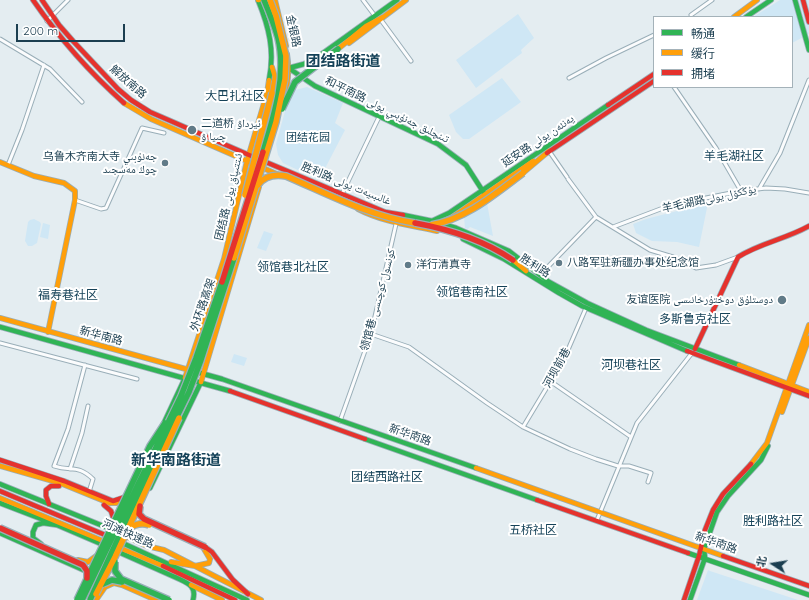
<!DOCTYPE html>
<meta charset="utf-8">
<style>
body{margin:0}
#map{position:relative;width:809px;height:600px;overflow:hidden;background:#e4edf1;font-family:Quicksand,"Noto Sans SC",sans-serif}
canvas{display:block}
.legend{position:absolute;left:653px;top:16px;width:140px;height:72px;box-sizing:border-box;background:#fff;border:1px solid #a4b2b9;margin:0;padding:5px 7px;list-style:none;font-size:12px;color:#1b3e50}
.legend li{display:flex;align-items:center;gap:8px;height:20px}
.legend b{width:20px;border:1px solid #a4b2b9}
.north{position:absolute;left:753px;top:544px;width:40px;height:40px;-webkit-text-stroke:3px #fff;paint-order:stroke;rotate:282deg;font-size:11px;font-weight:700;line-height:16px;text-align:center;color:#1b3e50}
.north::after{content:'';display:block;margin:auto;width:14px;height:18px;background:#1b3e50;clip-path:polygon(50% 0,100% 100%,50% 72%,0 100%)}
.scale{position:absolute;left:16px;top:24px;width:109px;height:18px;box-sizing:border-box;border:2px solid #1b3e50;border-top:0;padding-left:5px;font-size:12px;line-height:14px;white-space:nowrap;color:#1b3e50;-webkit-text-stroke:3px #fff;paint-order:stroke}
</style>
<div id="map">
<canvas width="809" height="600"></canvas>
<ul class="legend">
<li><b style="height:5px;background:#30b455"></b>畅通</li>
<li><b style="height:5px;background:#ff9f0a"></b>缓行</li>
<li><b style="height:5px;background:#e5322d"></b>拥堵</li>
</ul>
<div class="north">北</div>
<div class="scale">200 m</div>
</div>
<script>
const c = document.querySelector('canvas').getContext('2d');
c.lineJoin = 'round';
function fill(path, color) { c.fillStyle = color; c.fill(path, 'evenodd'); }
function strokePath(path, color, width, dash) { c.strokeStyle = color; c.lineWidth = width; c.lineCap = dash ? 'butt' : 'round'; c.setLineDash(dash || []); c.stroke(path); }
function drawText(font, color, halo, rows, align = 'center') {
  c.font = font + ' Quicksand,"Noto Naskh Arabic","Noto Sans SC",sans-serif'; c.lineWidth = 4; c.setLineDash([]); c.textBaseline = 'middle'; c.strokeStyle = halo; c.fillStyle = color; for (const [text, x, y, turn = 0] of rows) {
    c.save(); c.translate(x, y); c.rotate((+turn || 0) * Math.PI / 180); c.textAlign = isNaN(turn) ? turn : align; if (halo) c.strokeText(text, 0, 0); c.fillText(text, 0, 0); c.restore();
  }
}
fill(new Path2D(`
 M780,0H809V34L792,43V17H753Z
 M518,14L534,38L521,50L522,53L476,88L456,60Z
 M502,78L521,102L469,139H463L456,132L449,115Z
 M307,87L343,103L335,123L345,130L319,180L283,163L278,155L276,144L288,100L295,90Z
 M487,203L493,236L470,227L468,229L465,228L464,217Z
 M708,203L699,247L677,242L652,241L636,233L633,224L646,219Z
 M34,219L40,222L41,224L37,243L32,246H28L25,241L28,222L30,220Z
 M43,223L50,225L48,239L40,237Z
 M264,231L273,234L266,251L257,248Z
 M234,354L247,358L244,366L231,362Z
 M708,570L710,571L798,600H697Z`), '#cfe7f5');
const street = new Path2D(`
 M363,0L375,16
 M691,15L712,0
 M381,20L411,61
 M47,21L68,0
 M0,39L50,69L82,102
 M569,78L606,58L654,35
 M674,87L716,148L741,191
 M549,151L567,177
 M8,165L22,130L44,65
 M568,179L596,217L650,250L673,257L696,268L716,265L738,257
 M759,189L780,153L809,80
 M342,194L379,117
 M75,200L101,209L106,208L142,128L164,133
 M613,227L671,205L741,191L766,188L785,189L809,193
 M540,275L596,217
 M371,334L409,347L487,403L523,427L570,449L596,459L618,466H629L651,473L648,482
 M0,343L137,379
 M85,365L68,429L54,466C72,472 77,464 93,479L89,492
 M550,381L631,437
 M340,421L371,334L396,224
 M523,427L564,359L586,308
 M70,469L82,433L88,406
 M597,520L637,423L692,353`);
const fast = new Path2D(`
 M258,0C269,27 275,51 269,80
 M795,0L809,50
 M746,17L771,0
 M289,68L304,64L319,56L397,0
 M290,69L315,86L438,144L466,165L484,193
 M403,215L432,221L456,228L509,251L549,282L587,303L646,330L739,365
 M432,221L449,213L608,105
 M463,239L504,259L559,293L582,306L687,351
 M0,327L230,391
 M193,371L222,379L476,468
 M163,425L185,378
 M365,439L537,500
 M0,484L113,530
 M150,488L201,382
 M0,503L57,525L106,546
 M0,533L88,572
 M118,541L247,600
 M41,544L33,538V532L36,525L43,523L57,525
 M114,550L177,578
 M688,553L809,595
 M175,577C187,583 197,585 193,600
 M690,600L705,558L704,549L717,512L728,496L761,460L768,446`);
const slow = new Path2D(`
 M258,0H259
 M275,0L286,46
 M734,17L757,0
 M349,43L406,0
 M338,49L366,26L383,17
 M272,67L275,77L272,93
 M124,103L151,119L247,161
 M282,104C288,87 290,72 287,54
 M247,161L279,175
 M0,162L34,176L64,183L75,191V200L48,332
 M523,173L549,151
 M358,209C383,222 410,225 437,231
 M451,218L533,161
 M513,260L526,271
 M0,318L193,371
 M739,365L809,392
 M185,378L224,259L247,161L267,93L269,80
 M201,382L259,187
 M782,412L809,338
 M751,464L767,443L809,325
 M0,466L60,483L109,503H116L123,500
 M476,468L723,556
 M142,471L156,439
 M0,498L163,566
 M123,535L147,546L164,550L261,600
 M78,560L88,562L99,554
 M171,562L195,566L209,563L210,559L204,549
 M191,585L222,600
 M96,600L105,587L114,583L122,585L156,600`);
const jam = new Path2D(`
 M33,0C60,39 88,71 124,103
 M42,0L59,25L73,41L118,89L131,100L150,112L249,155
 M803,0L809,22
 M608,105L654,74
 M547,153L654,81
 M249,155L385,212L403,215
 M695,349L738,257C760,243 786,239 809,226
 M687,351L809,396
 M230,391L365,439
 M0,460L64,481L113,501L125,497
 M0,491L110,537
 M537,500L688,553
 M49,504L46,496V490L51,486H59
 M104,505L111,511L114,520
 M205,547L212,552L233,580L248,594
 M723,556L809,586
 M163,566L235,600
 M684,600L699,556L705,530L713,510L723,494L751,464`);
strokePath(street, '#99aeb8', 5);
strokePath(fast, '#99aeb8', 6);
strokePath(slow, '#99aeb8', 6);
strokePath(jam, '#99aeb8', 6);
strokePath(street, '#fbfcfd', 3);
strokePath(fast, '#30b455', 4.5);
strokePath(slow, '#ff9f0a', 4.5);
strokePath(jam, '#e5322d', 4.5);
const fastBridge = new Path2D(`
 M282,109L295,82L338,49
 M263,152C274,116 287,75 278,38C274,24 269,12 264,0
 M115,562V571L121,579L169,600
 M103,584L112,580L122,582
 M77,600L150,446L165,423
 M82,600L181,396L196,358L222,282
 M90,600L133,506L189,392L201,360L234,258`);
const slowBridge = new Path2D(`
 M258,185C265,175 275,174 286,176C328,194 369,216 415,223
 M245,195L272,93
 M431,225C466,219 495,194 523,173
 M234,258L276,122L285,79L286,56L276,16L270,0
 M128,529C135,524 141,522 149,525
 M96,594L115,557L179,418`);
const jamBridge = new Path2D(`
 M415,223C448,229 485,241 513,260
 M222,282L263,152
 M140,506L139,514L144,519L205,547
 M0,528L83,565L87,571V578`);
strokePath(fastBridge, '#99aeb8', 8, []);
strokePath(slowBridge, '#99aeb8', 8, []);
strokePath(jamBridge, '#99aeb8', 8, []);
strokePath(fastBridge, '#30b455', 5.5);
strokePath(slowBridge, '#ff9f0a', 5.5);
strokePath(jamBridge, '#e5322d', 5.5);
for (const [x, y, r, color] of [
 [192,130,5,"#617b88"],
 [165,163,4,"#617b88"],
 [559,263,4,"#617b88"],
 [408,265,4,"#617b88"],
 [782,300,5,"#617b88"]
]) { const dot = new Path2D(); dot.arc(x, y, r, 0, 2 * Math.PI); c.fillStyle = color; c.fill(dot); strokePath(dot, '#fff', 1.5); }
drawText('11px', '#1b3e50', '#fff', [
 ["金银路",293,31,78],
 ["解放南路",128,82,41],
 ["和平南路 تىنچلىق جەنۇبىي يولى",387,110,26],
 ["延安路 يەنئەن يولى",538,141,-34],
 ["胜利路 غالىبىيەت يولى",346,184,22],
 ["团结路 ئىتتىپاق يولى",229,197,-77],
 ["羊毛湖路يۇڭكۆل يولى",709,199,-12],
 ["胜利路",535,266,32],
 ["领馆巷 كونسول كوچىسى",378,300,-75],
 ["外环路高架",203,305,-71],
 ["新华南路",101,336,15],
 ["河坝前巷",557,368,-61],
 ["新华南路",410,435,19],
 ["河滩快速路",128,534,24],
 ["新华南路",716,543,19]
]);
drawText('11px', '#1b3e50', '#fff', [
 ["二道桥 ئيرداۋ",201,124],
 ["چىيا ۋ",201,137],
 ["乌鲁木齐南大寺 جەنۇبىي",157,157,"right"],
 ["چوڭ مەسجىد",157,170,"right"],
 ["八路军驻新疆办事处纪念馆",567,263],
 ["洋行清真寺",416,265],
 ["友谊医院 دوستلۇق دوختۇرخانىسى",773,300,"right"]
], 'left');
drawText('11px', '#113f55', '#fff', [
 ["团结花园",308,138]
]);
drawText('12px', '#154258', '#fff', [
 ["大巴扎社区",235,96],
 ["羊毛湖社区",734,156],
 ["领馆巷北社区",293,267],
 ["领馆巷南社区",472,292],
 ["福寿巷社区",68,295],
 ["多斯鲁克社区",695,319],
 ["河坝巷社区",631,365],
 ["团结西路社区",387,477],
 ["胜利路社区",773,521],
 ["五桥社区",533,530]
]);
drawText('bold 15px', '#154258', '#fff', [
 ["团结路街道",343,61],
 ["新华南路街道",176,460]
]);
</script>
